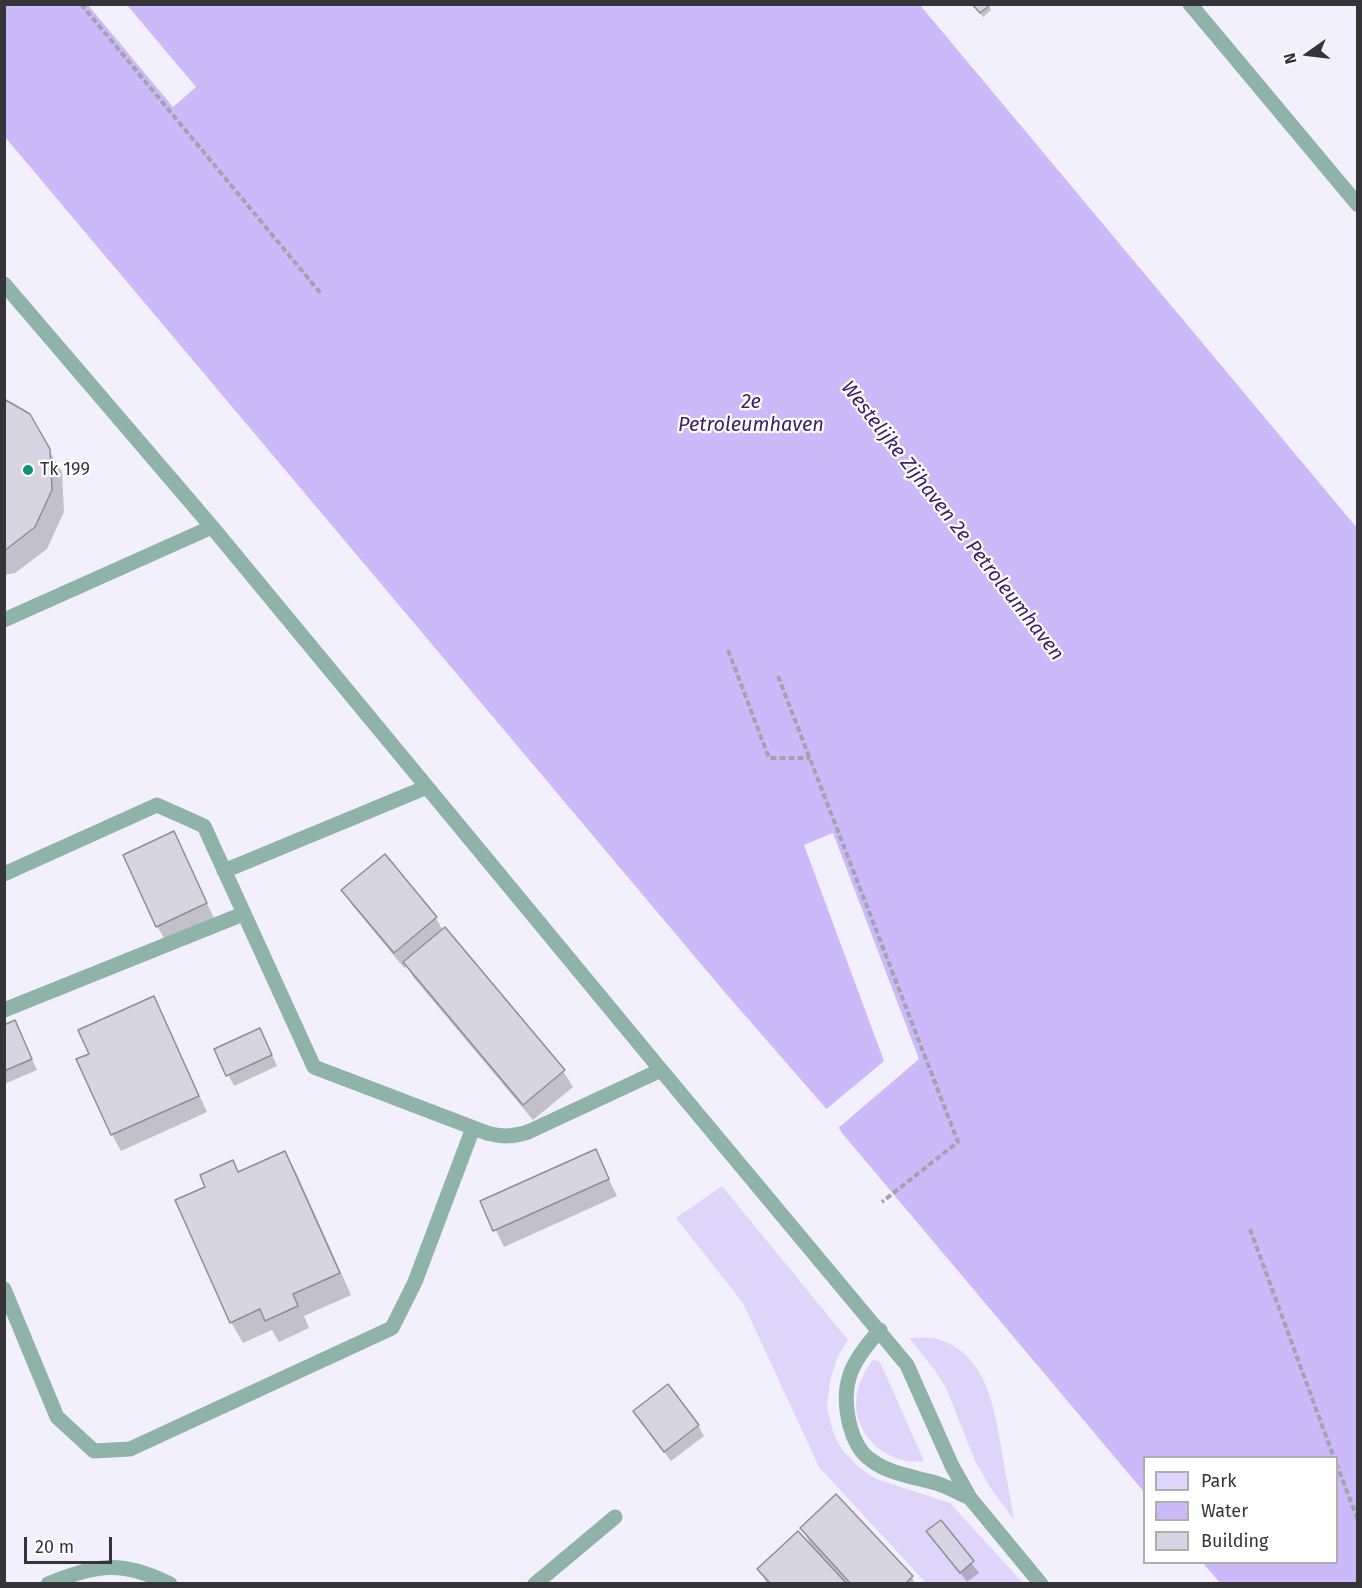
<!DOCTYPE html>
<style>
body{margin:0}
#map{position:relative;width:1362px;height:1588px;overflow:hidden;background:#f3f0fd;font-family:"Fira Sans",sans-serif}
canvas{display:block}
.frame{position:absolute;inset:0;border:6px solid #353439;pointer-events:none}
.legend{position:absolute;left:1143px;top:1456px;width:195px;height:108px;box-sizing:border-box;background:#fff;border:2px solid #aeaeb0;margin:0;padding:8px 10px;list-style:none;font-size:18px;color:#353439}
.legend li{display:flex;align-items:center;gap:12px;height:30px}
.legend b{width:30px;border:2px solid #aeaeb0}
.north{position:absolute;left:1278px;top:24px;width:60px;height:60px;-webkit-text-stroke:4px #fff;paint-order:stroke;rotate:256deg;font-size:16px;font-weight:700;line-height:24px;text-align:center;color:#353439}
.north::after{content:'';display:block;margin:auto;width:21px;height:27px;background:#353439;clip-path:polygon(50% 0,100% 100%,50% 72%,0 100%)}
.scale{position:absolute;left:24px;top:1537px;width:88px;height:27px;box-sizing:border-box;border:3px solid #353439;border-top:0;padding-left:8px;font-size:18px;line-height:21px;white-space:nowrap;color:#353439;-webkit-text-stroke:4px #fff;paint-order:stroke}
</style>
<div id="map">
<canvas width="1362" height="1588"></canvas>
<div class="frame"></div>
<ul class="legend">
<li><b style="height:16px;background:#dfd5fa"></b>Park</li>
<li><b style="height:16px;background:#cbb9f9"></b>Water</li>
<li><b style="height:16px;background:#d8d5e2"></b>Building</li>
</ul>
<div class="north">N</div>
<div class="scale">20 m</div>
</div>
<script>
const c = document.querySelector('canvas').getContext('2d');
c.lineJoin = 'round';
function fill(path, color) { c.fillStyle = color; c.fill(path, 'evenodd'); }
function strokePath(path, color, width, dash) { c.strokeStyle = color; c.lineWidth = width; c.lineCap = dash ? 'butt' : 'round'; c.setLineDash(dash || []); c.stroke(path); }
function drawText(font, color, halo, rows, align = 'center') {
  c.font = font + ' "Fira Sans",sans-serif'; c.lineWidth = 4.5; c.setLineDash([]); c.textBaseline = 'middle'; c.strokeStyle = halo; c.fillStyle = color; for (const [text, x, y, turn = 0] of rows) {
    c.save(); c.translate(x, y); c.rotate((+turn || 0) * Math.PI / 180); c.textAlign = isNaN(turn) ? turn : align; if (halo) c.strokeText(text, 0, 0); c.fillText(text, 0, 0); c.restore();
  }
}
fill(new Path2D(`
 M722,1186L848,1340L838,1356L830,1381L827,1407L833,1432L842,1450L861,1469L876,1479L950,1503L1023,1583H926L819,1467L743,1303L676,1218Z
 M909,1338C923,1337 937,1337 950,1344C989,1364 995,1413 1002,1452C1006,1475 1010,1497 1014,1520L992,1490L975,1461L946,1388L934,1369Z
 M873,1360L878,1361L881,1364L924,1461C891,1467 856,1438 856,1404C856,1387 863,1373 873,1360Z`), '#dfd5fa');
fill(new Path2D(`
 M4,5H920L1357,528V1583H1220L1203,1563L1336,1562V1458H1144V1492L842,1133L830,1113L722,989L5,137Z`), '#cbb9f9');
fill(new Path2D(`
 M88,5H127L196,87L173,107Z
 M833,833L919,1059L836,1130L824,1111L884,1061L804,845Z`), '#f3f0fd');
fill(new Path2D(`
 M973,4H988L991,10L983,17Z
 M4,401L28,415L62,472L64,512L47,549L15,573L4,575Z
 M173,833L215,920L166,942L157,926Z
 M385,856L436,918L443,931L563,1071L573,1087L533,1120L414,978L407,966L404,968L353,906L343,890Z
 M153,998L162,1014L207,1112L121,1151L112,1135L78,1060L91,1055Z
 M4,1027L20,1033L37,1070L4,1084Z
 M266,1041L277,1066L234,1086L216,1050Z
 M595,1151L617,1196L504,1247L482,1202Z
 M285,1153L297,1174L351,1295L304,1316L309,1328L279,1342L272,1330L243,1343L231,1322L239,1174Z
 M635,1412L698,1425L704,1436L671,1461Z
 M940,1522L979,1573L967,1582L928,1531Z
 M802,1528L912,1577L915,1584H767L759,1569L812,1547Z`), '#0003');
const building = new Path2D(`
 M972,4H990V5L980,13Z
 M4,399L30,414L50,449L52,490L35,527L4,551Z
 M174,831L207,903L156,927L123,855Z
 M385,854L437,917L394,953L341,890Z
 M445,927L565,1070L523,1105L403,962Z
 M154,996L199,1096L111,1135L76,1059L89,1054L78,1030Z
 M15,1020L32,1059L4,1071V1025Z
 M260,1028L272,1055L226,1076L214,1049Z
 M596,1149L609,1179L493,1231L480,1201Z
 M285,1151L340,1273L293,1294L298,1306L265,1321L260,1309L230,1323L175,1200L205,1187L200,1175L233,1160L238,1172Z
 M668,1384L699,1425L664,1452L633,1411Z
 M836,1494L913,1576L905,1584H851L800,1528Z
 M941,1520L974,1561L960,1573L926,1531Z
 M798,1531L847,1584H771L757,1569Z`);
fill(building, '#d8d5e2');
strokePath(building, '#8f8d98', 1.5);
strokePath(new Path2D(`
 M81,4L322,295
 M728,650L769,758H810
 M778,676L958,1142L882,1202
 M1250,1229L1334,1458
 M1336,1463L1358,1520`), '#a4a2ac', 4, [6, 3]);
strokePath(new Path2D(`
 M1190,4L1358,205
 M4,284L212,527L661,1070L907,1365L952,1466L970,1498L1041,1584
 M4,620L212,527
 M224,871L427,787
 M4,874L157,805L204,826L314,1067L487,1133C502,1137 512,1137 528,1132L661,1070
 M4,1010L243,914
 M4,1289L57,1417L94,1451L130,1449L392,1328L415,1282L473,1128
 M880,1330C852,1361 839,1383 850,1426C853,1438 860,1453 871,1460C889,1474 915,1477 936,1483C948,1487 959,1493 970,1498
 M48,1584C96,1564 122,1560 170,1584
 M535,1584L615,1517`), '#8fb3a8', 15);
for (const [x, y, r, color] of [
 [28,470,6,"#11937b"]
]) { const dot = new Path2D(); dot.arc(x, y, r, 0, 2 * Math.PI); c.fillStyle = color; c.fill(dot); strokePath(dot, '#fff', 2); }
drawText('18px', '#353439', '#fff', [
 ["Tk 199",40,470]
], 'left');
drawText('italic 20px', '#3e216a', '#fff', [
 ["2e",751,402],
 ["Petroleumhaven",751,425],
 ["Westelijke Zijhaven 2e Petroleumhaven",952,521,52]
]);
</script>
